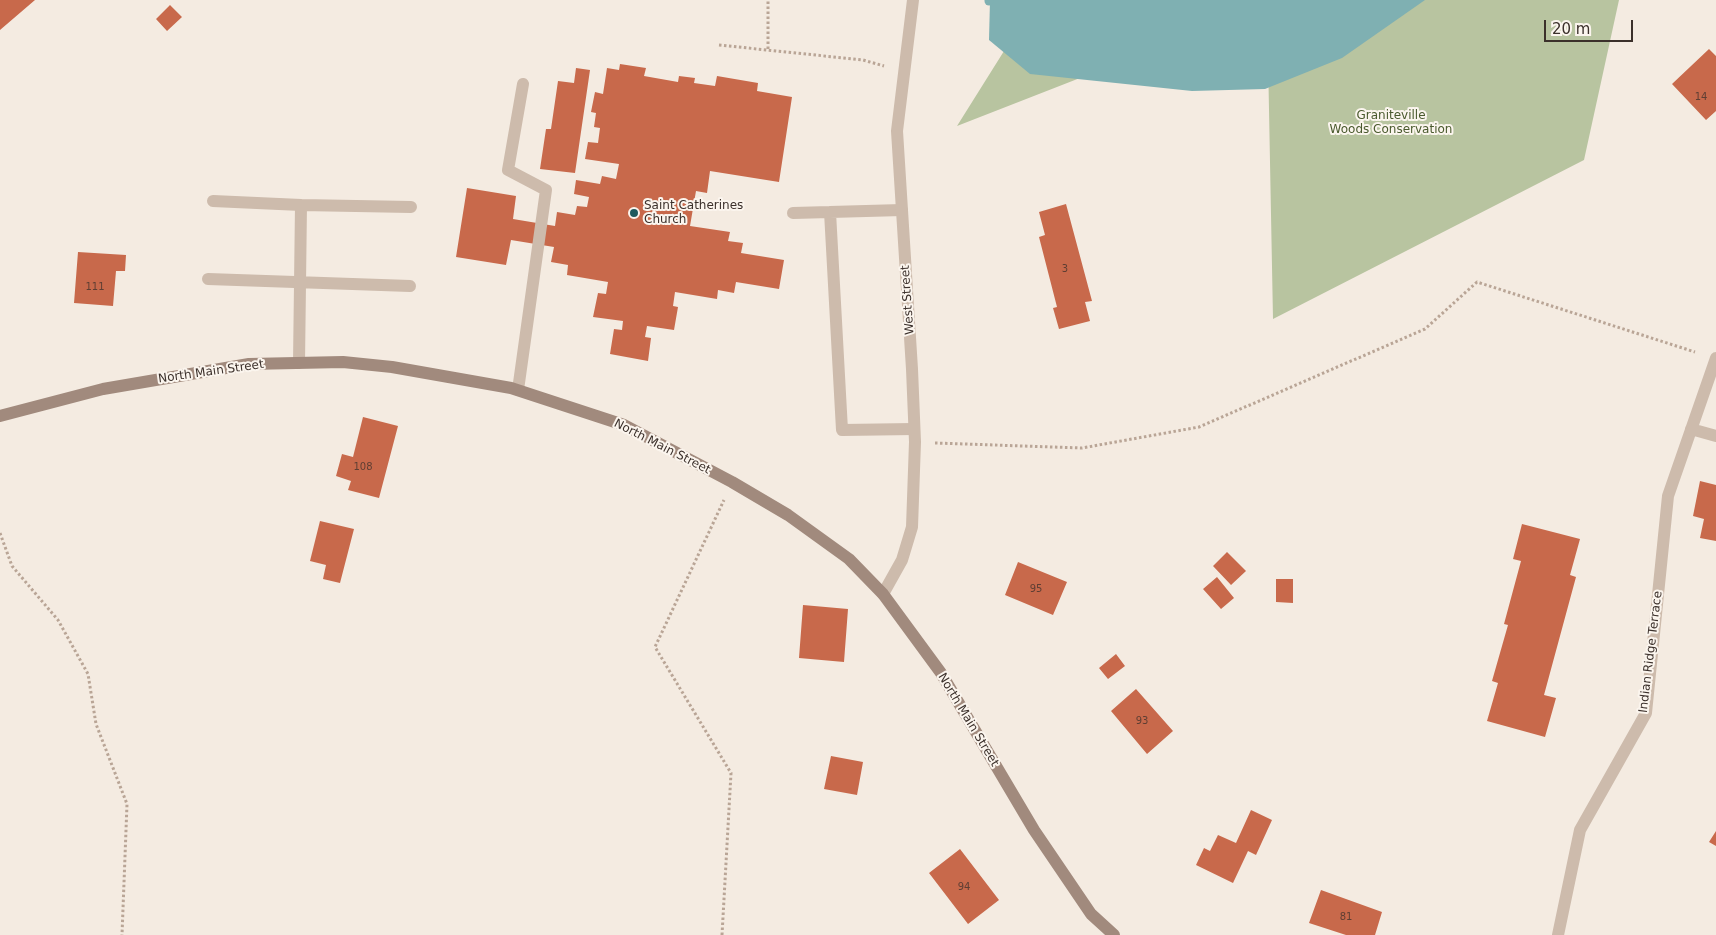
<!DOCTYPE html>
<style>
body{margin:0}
#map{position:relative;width:1716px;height:935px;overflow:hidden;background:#f4ebe1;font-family:"DejaVu Sans",sans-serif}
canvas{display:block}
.scale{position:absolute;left:1544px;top:20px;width:89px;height:22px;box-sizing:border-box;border:2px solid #3b302b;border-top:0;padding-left:6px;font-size:15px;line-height:18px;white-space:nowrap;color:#3b302b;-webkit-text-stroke:4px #fbf5ee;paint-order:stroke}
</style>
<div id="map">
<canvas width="1716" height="935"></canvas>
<div class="scale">20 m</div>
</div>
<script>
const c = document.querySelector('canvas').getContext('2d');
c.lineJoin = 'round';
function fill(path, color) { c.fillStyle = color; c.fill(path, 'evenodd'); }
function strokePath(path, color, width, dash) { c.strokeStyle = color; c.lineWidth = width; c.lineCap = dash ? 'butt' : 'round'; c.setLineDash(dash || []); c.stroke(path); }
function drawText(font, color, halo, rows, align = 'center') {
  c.font = font + ' "DejaVu Sans",sans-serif'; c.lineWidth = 4; c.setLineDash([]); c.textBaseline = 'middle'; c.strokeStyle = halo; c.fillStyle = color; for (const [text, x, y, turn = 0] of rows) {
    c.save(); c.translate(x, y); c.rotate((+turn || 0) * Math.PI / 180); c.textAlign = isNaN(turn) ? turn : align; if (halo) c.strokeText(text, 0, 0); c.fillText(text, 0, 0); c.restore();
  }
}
fill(new Path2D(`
 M1036,0H1619L1584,160L1273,319L1267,5L957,126Z`), '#b8c4a0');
fill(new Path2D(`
 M990,0H1425L1342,58L1265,89L1192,91L1030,74L989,40Z`), '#7fb0b2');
strokePath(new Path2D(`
 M989,0V1`), '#7fb0b2', 9);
fill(new Path2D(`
 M0,0H35L0,30Z
 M170,5L182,17L167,31L156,19Z
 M1709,49L1716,56V111L1706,120L1672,84Z
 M620,64L646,68L644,76L678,82L679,76L695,78L694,83L715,86L717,76L758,83L757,91L792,97L779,182L710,171L707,193L696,191L690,226L730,232L728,241L743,243L741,253L784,260L779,289L736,282L734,293L718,290L717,299L675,292L673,306L678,307L674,330L647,326L645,337L651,338L648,361L610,354L614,329L622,330L623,321L593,317L598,293L606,294L608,282L567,275L568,265L551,262L554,247L511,240L506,265L456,257L467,188L516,196L513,219L555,226L557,212L575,215L577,206L587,207L589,197L574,194L576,180L600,184L602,176L616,179L619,164L585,159L588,142L598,143L600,128L594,127L596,113L591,112L595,92L603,94L607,68L619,70Z
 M576,68L590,70L575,173L540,169L546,129H551L558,81L574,83Z
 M1066,204L1092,301L1085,302L1090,321L1059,329L1053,308L1057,307L1039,237L1045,235L1039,212Z
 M78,252L126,255L125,271H116L113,306L74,303Z
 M363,417L398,426L379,498L348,490L351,481L336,476L342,454L353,457Z
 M1700,481L1716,485V541L1700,538L1704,519L1693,516Z
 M320,521L354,529L340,583L323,579L326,565L310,561Z
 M1522,524L1580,539L1570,575L1576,577L1544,695L1556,698L1545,737L1487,721L1498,683L1492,681L1508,625L1504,624L1521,561L1513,559Z
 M1227,552L1246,571L1231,585L1213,566Z
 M1018,562L1067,582L1053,615L1005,595Z
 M1217,577L1234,598L1221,609L1203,589Z
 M1276,579H1293V603L1276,602Z
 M803,605L848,609L844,662L799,658Z
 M1116,654L1125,666L1108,679L1099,668Z
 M1136,689L1173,731L1147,754L1111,711Z
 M831,756L863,762L857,795L824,789Z
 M1251,810L1272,820L1256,855L1248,851L1233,883L1196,865L1204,848L1210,851L1218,835L1236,843Z
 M1716,831V846L1709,842Z
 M960,849L999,900L968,924L929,873Z
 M1321,890L1382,912L1375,935H1346L1309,923Z`), '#c8694b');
strokePath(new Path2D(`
 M719,45L863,60L884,66
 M768,49V0
 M935,443L1082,448L1199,427L1425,329L1477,282L1695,352
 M0,533L12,566L58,620L88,674L96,724L127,804L122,935
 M722,935L731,773L655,647L724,500`), '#b9a596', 3, [2.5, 2.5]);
strokePath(new Path2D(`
 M213,201L301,205
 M902,210L830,212L842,430L914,429
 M793,213L830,212
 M208,279L410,286
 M299,363L301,205L411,207
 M518,390L546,190L508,170L523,84`), '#cdbbac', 12);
strokePath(new Path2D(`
 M1691,429L1716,436
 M883,594L902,560L912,527L915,442L912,369L897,131L913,0
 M1558,935L1580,830L1646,713L1668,496L1716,358`), '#cdbbac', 12);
strokePath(new Path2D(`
 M0,416L103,389L249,364L343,362L392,367L511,388L624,425L732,482L788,515L849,559L883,594L941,673L1034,830L1091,914L1114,935`), '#a18a7d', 12);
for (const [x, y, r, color] of [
 [634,213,5,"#1f5a5e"]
]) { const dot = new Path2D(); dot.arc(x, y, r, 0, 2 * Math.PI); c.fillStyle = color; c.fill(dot); strokePath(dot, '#fbf5ee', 2); }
drawText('10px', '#5e3e33', null, [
 ["14",1701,97],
 ["3",1065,269],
 ["111",95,287],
 ["108",363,467],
 ["95",1036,589],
 ["93",1142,721],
 ["94",964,887],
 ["81",1346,917]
]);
drawText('12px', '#4a5a2e', '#fbf5ee', [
 ["Graniteville",1391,116],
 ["Woods Conservation",1391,130]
]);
drawText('12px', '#3b302b', '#fbf5ee', [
 ["Saint Catherines",644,206],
 ["Church",644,220]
], 'left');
drawText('12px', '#3b302b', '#fbf5ee', [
 ["West Street",908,300,-94],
 ["North Main Street",211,372,-8],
 ["North Main Street",662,447,27],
 ["Indian Ridge Terrace",1651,652,-83],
 ["North Main Street",968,720,59]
]);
</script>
